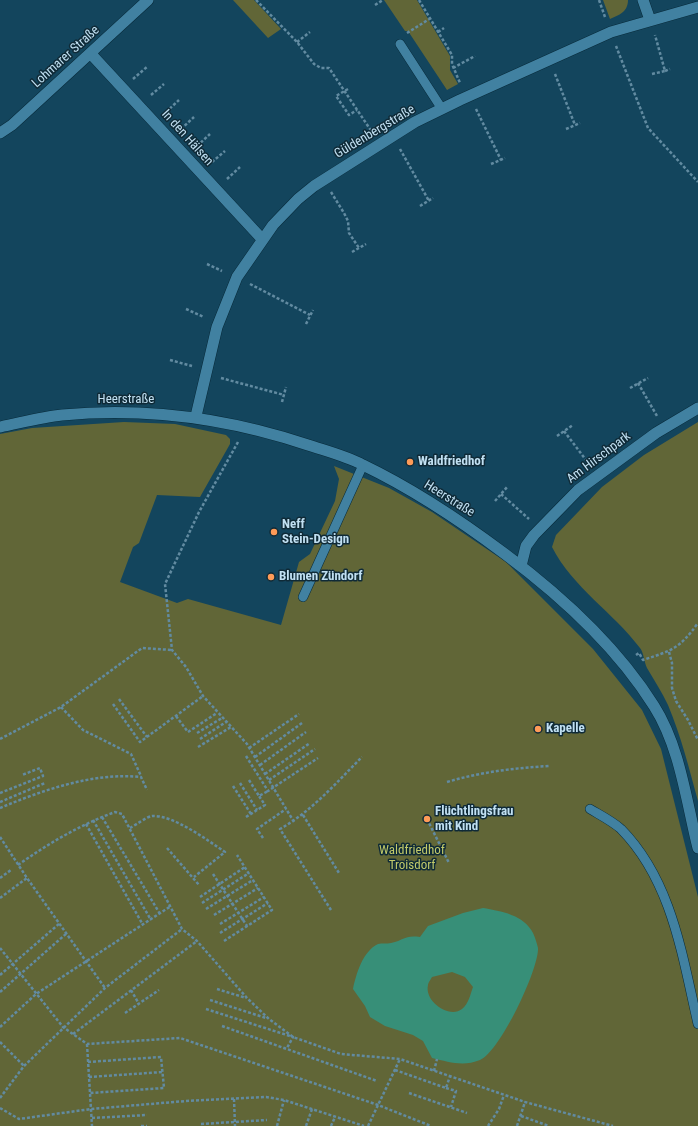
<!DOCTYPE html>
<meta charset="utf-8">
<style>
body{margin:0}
canvas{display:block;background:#13455d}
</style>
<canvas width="698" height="1126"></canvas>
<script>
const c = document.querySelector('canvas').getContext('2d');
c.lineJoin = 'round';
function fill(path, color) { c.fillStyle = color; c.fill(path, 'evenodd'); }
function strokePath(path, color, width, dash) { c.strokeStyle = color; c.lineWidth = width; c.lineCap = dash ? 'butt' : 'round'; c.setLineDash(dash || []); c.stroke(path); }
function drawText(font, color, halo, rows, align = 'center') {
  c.font = font + ' "Roboto Condensed",sans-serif'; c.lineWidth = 3; c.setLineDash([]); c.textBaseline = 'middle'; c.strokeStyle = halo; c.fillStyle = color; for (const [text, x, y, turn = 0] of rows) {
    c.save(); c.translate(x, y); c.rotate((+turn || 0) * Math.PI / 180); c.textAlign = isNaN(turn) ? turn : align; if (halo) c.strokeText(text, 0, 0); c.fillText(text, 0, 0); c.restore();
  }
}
fill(new Path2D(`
 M233,0H254L281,29L268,38Z
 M384,0H417L450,56V70L458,84L447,90L408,31H405Z
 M603,0H628C628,12 619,15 610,19Z
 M124,422L175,424L226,435L230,439V444L200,497L157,495L139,543L133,547L120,582L177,603L188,599L281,625L299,562L310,554L335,501L339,479L334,466L389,488L432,512L506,562L593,649L642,710L661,749L698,897V1126H0V434L32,428Z
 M698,422V801C689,768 681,736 668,705C662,692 654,680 647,668C644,662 644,653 640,648C613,612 573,588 552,547L556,535L602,487L644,455Z`), '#616637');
fill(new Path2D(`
 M483,908C501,911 524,915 533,933C535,937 537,944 538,948C539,969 500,1052 480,1060C463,1067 449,1062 432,1058L423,1041L413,1035L385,1026L370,1017L365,1006L353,989C356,974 363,951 378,944C382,943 387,944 391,943C405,940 404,935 420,937L428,926L463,913ZM452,972L465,977L473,987C470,995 469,1003 462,1009C449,1019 424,1001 428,985C428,983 431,979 432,977Z`), '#378f78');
const service = new Path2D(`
 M400,44L442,109
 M303,597L363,465
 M590,809C600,815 612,821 621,829C672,881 682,955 698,1024`);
const minor = new Path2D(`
 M643,0L650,20
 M91,54L262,239
 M0,133L12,125L148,0
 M196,416L217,327L237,277L273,225L298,199L314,186L415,122L460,100L611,32L698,7
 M0,427C20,423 42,417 62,415C147,407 227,418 308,445C326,451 346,456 363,465C413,489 461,521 505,554C560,595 617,647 654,706C680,747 686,800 698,848
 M521,566L526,546L534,535L578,490L656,433L698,408`);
strokePath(service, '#072a3a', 10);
strokePath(minor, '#072a3a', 12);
strokePath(new Path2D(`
 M256,0L297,42L314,64L321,68H329L372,132
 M419,0L452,55V64L460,83
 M599,0L605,17
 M375,5L383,0
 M438,32L444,28
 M407,33L431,18
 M297,42L310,32
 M616,46L648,128L698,182
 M453,68L475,56
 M665,71L670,69
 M555,74L575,125
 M652,74L665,71L655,35
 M133,79L148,66
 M348,89L336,96L349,115L357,110
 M151,95L164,84
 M476,109L501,160
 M166,112L179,100
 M181,129L194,117
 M566,129L580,123
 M197,146L210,134
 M400,149L429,201
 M212,162L225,151
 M491,164L505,158
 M227,179L240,167
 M331,192L344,213L348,221L349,233L359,248
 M420,206L433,198
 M352,252L366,244
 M207,264L222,271
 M250,284L310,315
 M186,309L204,317
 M306,324L313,310
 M170,360L192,366
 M221,378L284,395
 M638,383L657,416
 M630,388L648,378
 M282,402L286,387
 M564,431L589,464
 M557,436L573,425
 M238,442L199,512L165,584L172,650L186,667L203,696L247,744L294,822
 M501,494L529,519
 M495,501L508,486
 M669,652L672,663V688L676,701L688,720L698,740
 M636,655L639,653L643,660C673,650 679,649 698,623
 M119,699L147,737
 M113,704L140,742L203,696
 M61,707L83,730L131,754L141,776
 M176,716L188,732L217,713
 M197,733L222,718
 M0,739L61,707L142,648L172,650
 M200,739L226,722
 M198,747L231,727
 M249,748L299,714
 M246,756L268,791L318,758
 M255,757L302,723
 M260,765L306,732
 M265,774L310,743
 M249,780L259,796L268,791
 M269,780L315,749
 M447,782C481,772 514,768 549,766
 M240,783L257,810
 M233,786L251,814
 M0,793L43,776L40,768L22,775
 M0,802L45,783
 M0,808C43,790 94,772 141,777L147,790
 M303,815L339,873
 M102,817L160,914
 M246,817L265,805L259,796
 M427,819L449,863
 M93,820L151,920
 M86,824L143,925
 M130,828C136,825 146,817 152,816C174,815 207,840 225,852L194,877
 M0,837L27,878L105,988
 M263,838L257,829L286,809
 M167,848L199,885
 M18,865C49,843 80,825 115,812L122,814L182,929L197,941L247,998L269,1019L293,1037L341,1054L400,1059L525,1102L613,1126
 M213,874L247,926
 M0,878L11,870
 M200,897L245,867
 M0,898L27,878
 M202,903L249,873
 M206,909L253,880
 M331,910L280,829C312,811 336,783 362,757
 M214,915L258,888
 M220,924L264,897
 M220,933L268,903
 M224,941L272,910L237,855
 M0,948L63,1027L87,1044L180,1038L378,1105L431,1126
 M0,975L60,923
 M217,989L246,998
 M131,990L139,1004
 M0,992L67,933
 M210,1000L266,1018
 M206,1009L293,1037L287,1048
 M125,1013L159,990
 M222,1026L377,1081
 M0,1027L36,994L171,906
 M73,1034L197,941
 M0,1042L24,1066
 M87,1044L92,1126
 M88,1062L161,1057L164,1088L90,1093
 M395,1070L446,1088L450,1076
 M434,1071L437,1059
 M89,1077L163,1072
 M446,1088L456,1091L451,1107
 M409,1093L467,1113
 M0,1098L24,1066L105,988L182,929
 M234,1099L235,1126
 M0,1108L19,1119L91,1109L186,1101L266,1097L284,1100L364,1126
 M521,1116L549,1126
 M92,1118L147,1115
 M201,1124L267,1120
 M141,1126H147
 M277,1126L284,1100
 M306,1126L312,1109
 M331,1126L335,1117
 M368,1126L400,1059
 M488,1126L499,1109L504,1095
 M517,1126L525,1102`), '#628ba1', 2.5, [3, 2]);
strokePath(service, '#4181a1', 9);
strokePath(minor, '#4181a1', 11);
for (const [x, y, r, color] of [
 [410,462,4,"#fe9b58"],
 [274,532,4,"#fe9b58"],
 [271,577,4,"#fe9b58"],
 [538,729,4,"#fe9b58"],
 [427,819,4,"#fe9b58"]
]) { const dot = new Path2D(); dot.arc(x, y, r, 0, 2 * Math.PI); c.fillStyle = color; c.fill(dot); strokePath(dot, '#0f2a37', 1.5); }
drawText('13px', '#c1e0f2', '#0f2a37', [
 ["Lohmarer Straße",66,57,-42],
 ["Güldenbergstraße",375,132,-31],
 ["In den Hälsen",187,138,48],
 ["Heerstraße",126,400],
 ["Am Hirschpark",599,458,-37],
 ["Heerstraße",449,499,32]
]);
drawText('bold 13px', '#c1e0f2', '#0f2a37', [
 ["Waldfriedhof",418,462],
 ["Neff",282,525],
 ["Stein-Design",282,540],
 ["Blumen Zündorf",279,577],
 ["Kapelle",546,729],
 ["Flüchtlingsfrau",435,812],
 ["mit Kind",435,827]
], 'left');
drawText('13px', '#c2ca6a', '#0f2a37', [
 ["Waldfriedhof",412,851],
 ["Troisdorf",412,866]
]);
</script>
